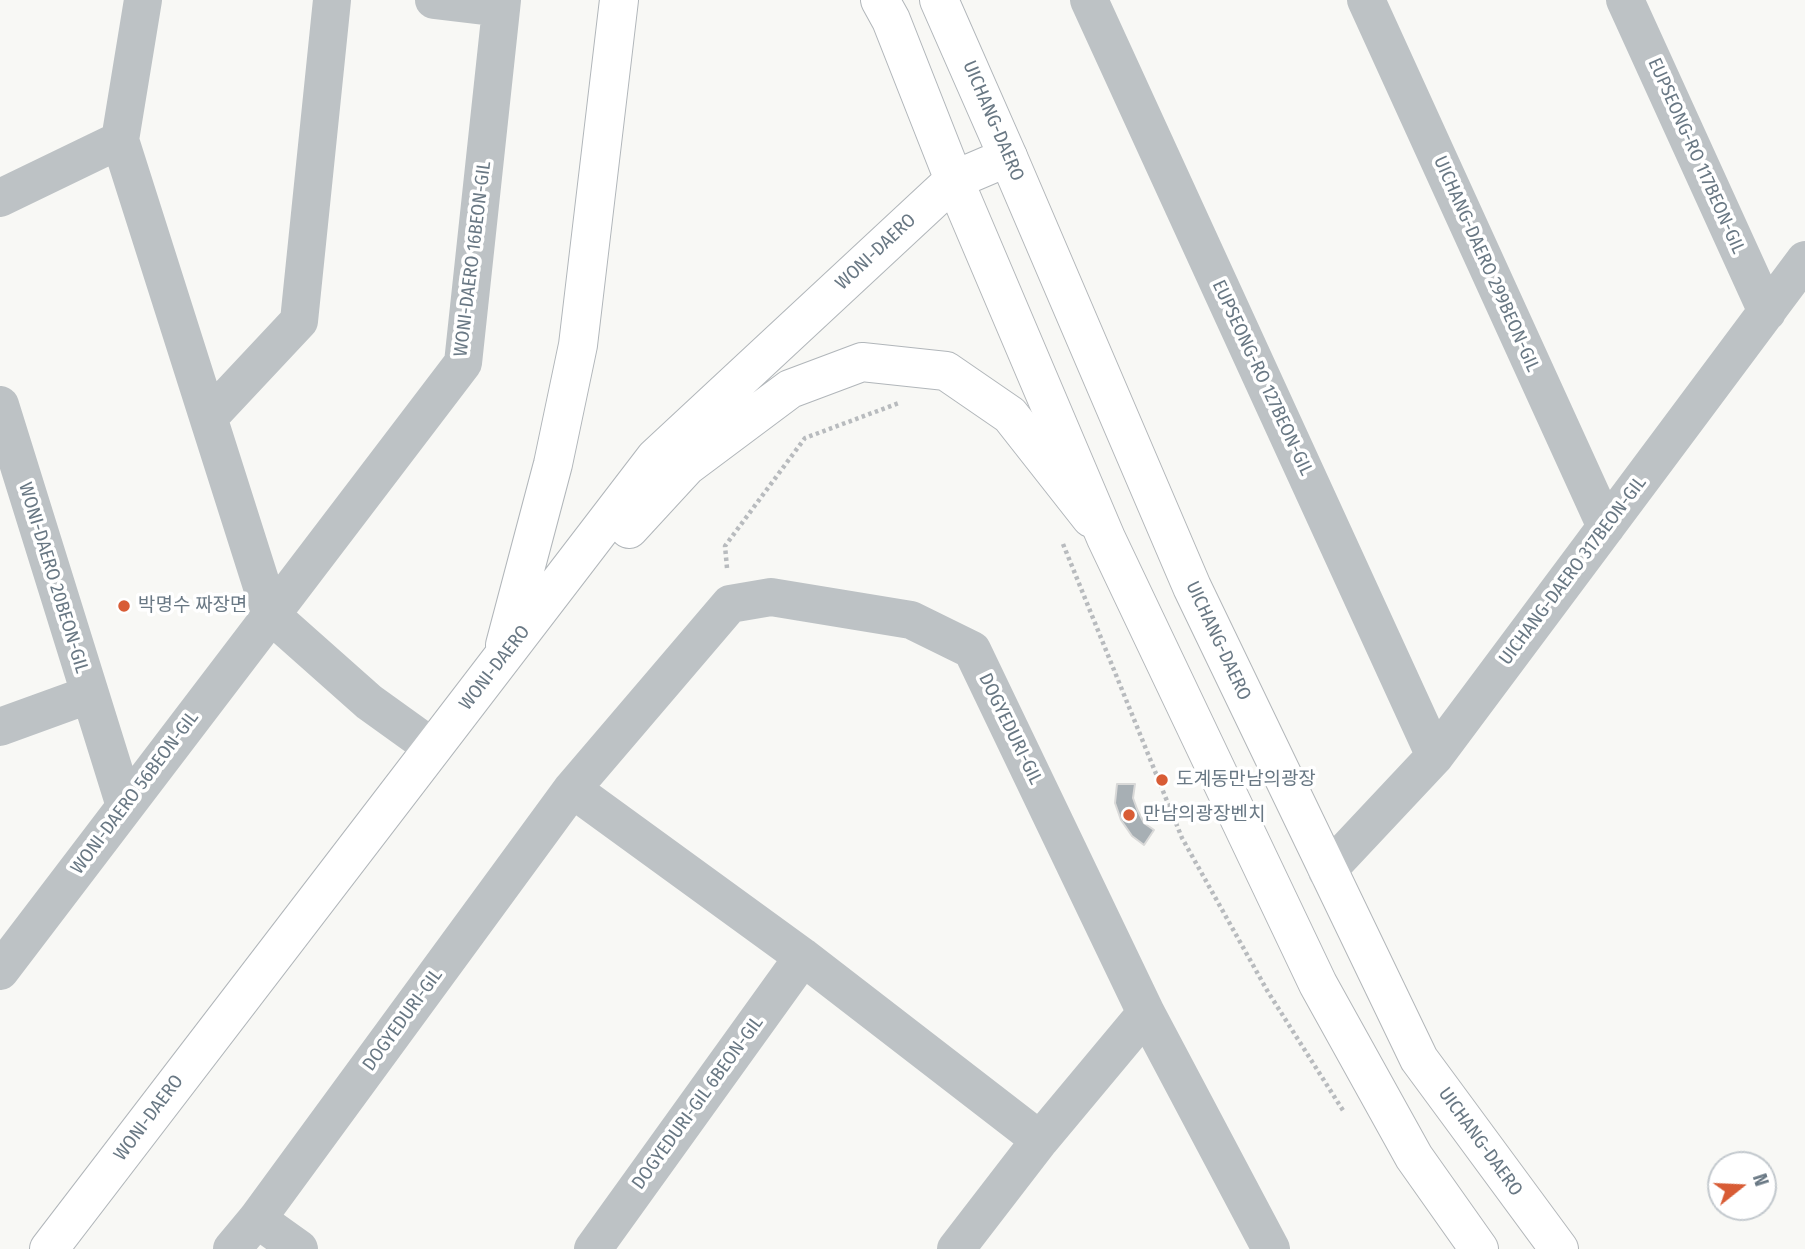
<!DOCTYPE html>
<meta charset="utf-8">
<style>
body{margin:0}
#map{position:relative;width:1805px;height:1249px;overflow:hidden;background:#f8f8f5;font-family:"Fira Sans Condensed",sans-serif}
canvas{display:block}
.north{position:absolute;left:1707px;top:1151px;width:70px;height:70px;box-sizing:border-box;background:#fff;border:2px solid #c3c9ce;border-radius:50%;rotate:72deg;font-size:19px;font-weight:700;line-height:28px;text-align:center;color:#697884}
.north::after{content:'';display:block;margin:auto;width:24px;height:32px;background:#d85c35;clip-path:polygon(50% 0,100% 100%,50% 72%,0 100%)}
</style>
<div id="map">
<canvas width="1805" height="1249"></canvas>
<div class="north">N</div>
</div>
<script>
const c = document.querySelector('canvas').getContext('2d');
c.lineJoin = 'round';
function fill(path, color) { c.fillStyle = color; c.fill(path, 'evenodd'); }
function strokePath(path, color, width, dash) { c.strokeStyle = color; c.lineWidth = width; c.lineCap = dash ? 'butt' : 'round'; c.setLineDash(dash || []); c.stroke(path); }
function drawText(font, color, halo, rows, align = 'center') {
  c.font = font + ' "Fira Sans Condensed","Noto Sans KR",sans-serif'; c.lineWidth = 7; c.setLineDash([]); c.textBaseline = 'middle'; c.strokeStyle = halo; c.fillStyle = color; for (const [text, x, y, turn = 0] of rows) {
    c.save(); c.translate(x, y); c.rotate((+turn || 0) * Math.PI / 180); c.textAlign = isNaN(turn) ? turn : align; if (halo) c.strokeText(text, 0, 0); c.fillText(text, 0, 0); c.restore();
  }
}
const building = new Path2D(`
 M1117,784H1135L1133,798L1137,809L1144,823L1154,830L1144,845L1132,836L1121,820L1115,803Z`);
fill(building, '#a7afb4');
strokePath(building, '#d9d9d8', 2);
const major = new Path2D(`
 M880,0L891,20L954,180
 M629,529L687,466L790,389L862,362L946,371L1010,415L1091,518
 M505,645L553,464L578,345L619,0
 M49,1249L655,458L954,180L1008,157L939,0`);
const highway = new Path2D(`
 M1008,157L1192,587L1419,1059L1559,1249
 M954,180L1106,538L1318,984L1414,1157L1479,1249`);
strokePath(major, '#b1b6ba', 40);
strokePath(highway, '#b3b7ba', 40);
strokePath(new Path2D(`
 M1063,544L1182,838L1268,992L1344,1112
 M727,568L725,546L805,438L899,403`), '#b8bbbe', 4.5, [3.5, 3.5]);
strokePath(new Path2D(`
 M143,0L120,140L271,615L369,702L433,748
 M434,0L501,8
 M1089,0L1435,756
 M1366,0L1606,527
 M1625,0L1767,312
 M0,198L120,140
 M0,405L125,806
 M209,417L299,321L332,0
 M0,727L88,695
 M572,789L803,957L1040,1140
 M1327,871L1435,756L1805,260
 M0,971L463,363L502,0
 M257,1219L299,1249
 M232,1249L257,1219L572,789L730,604L771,597L911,620L972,650L1146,1013L1271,1249
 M593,1249L803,957
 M956,1249L1040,1140L1146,1013`), '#bdc2c5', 38);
strokePath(major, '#fff', 38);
strokePath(highway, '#fff', 38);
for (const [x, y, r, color] of [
 [124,606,7,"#d85c35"],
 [1162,780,7,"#d85c35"],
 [1129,815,7,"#d85c35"]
]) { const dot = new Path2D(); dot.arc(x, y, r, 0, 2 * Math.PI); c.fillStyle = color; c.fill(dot); strokePath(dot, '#fff', 2.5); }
drawText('19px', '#697884', '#fff', [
 ["UICHANG-DAERO",993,121,67],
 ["EUPSEONG-RO 117BEON-GIL",1696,156,66],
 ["WONI-DAERO",876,252,-43],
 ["WONI-DAERO 16BEON-GIL",473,259,-83],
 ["UICHANG-DAERO 299BEON-GIL",1486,264,66],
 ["EUPSEONG-RO 127BEON-GIL",1262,378,65],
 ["UICHANG-DAERO 317BEON-GIL",1573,571,-53],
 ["WONI-DAERO 20BEON-GIL",53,578,73],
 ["UICHANG-DAERO",1218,641,65],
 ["WONI-DAERO",495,668,-52],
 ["DOGYEDURI-GIL",1010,729,64],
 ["WONI-DAERO 56BEON-GIL",135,793,-53],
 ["DOGYEDURI-GIL",403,1020,-54],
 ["DOGYEDURI-GIL 6BEON-GIL",698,1103,-54],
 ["WONI-DAERO",149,1118,-53],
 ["UICHANG-DAERO",1480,1142,54]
]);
drawText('19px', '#697884', '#fff', [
 ["박명수 짜장면",138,606],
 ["도계동만남의광장",1176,780],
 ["만남의광장벤치",1143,815]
], 'left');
</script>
